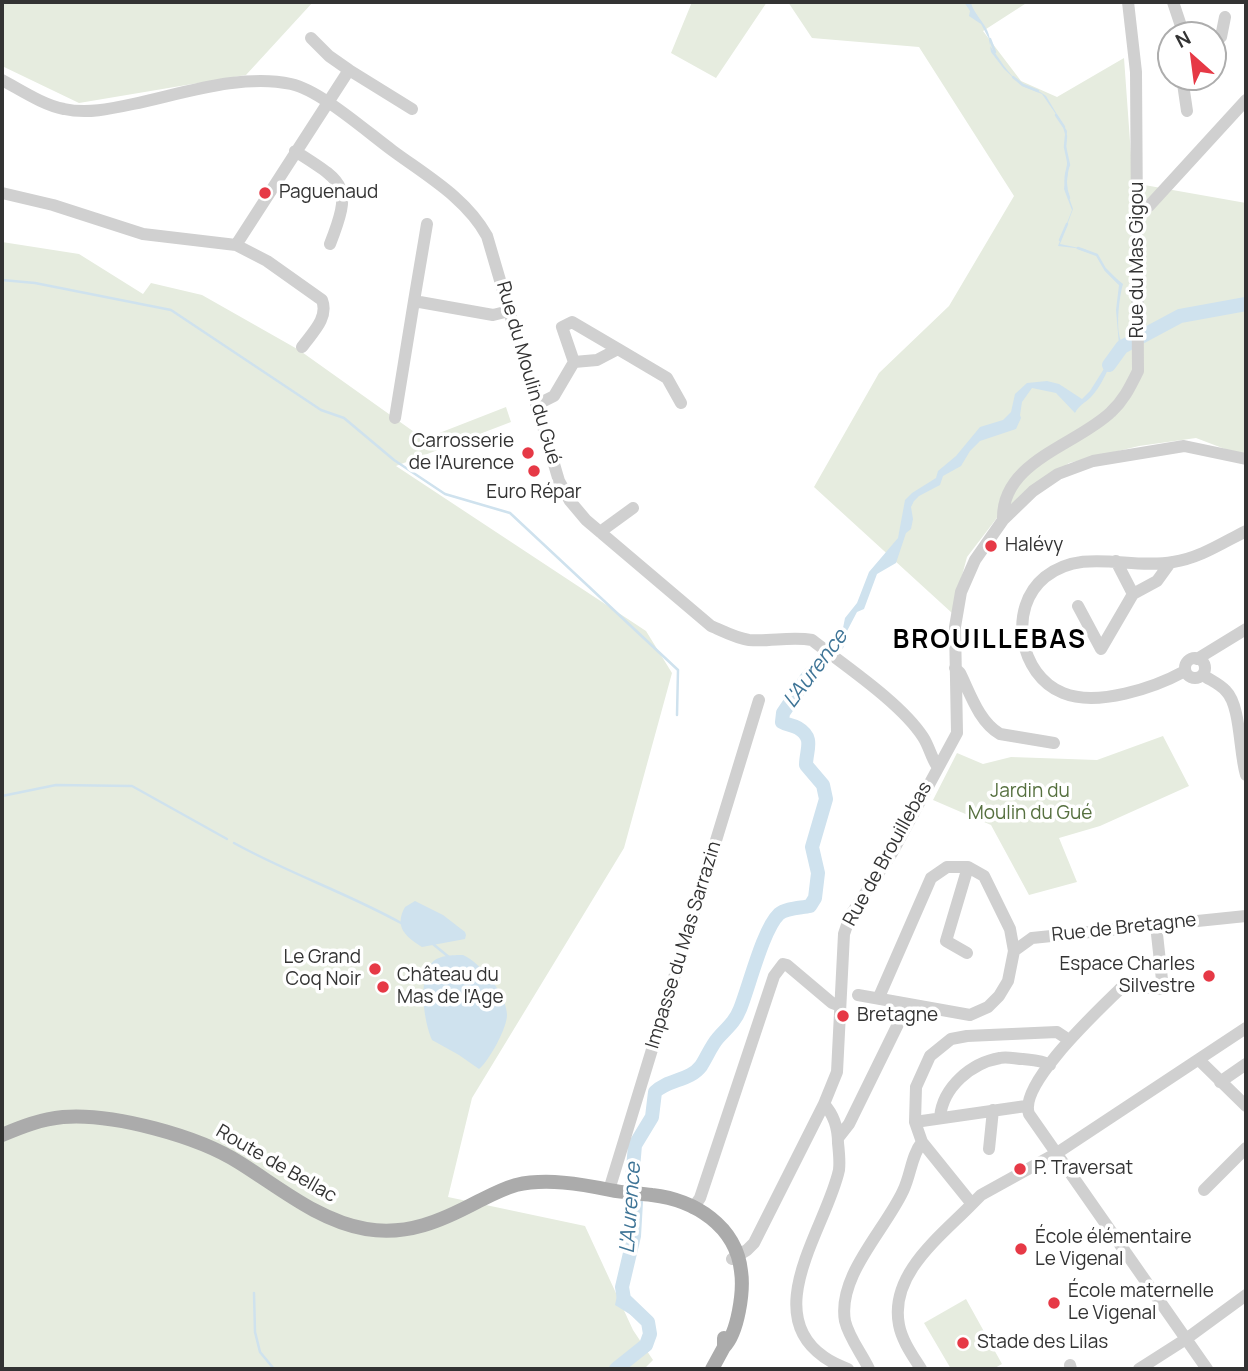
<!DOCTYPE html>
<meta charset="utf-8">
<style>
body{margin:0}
#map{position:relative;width:1248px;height:1371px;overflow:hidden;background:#fff;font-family:Manrope,sans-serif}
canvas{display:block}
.frame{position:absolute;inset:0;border:4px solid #333;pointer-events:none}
.north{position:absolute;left:1157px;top:21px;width:70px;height:70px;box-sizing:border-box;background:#fff;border:2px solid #adadad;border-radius:50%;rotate:332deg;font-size:19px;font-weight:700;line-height:28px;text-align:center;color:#333}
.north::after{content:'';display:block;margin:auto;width:24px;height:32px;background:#e63946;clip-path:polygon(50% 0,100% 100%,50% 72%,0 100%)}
</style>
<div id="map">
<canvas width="1248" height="1371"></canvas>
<div class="frame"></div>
<div class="north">N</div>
</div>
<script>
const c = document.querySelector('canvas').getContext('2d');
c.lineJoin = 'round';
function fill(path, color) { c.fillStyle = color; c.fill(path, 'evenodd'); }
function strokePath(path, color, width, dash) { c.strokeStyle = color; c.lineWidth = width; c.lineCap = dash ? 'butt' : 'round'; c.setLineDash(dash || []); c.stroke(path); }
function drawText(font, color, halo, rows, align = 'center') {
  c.font = font + ' Manrope,sans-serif'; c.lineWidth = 7; c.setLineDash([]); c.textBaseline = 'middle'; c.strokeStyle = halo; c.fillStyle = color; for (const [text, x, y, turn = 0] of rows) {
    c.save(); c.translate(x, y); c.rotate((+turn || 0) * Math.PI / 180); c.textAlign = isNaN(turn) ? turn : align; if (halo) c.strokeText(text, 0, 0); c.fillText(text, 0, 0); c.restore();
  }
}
fill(new Path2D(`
 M2,2H313L246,75L79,103L2,66Z
 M692,2H767L716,78L671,53Z
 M788,2H1028L983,31L1021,81L1057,97L1124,58L1133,183L1246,203V457L1196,438L1139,446L1069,463L1003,510L967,557L952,613L814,487L879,373L949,306L1014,196L919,47L812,38Z
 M2,242L79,254L143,294L151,283L202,295L299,350L424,439L506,407L511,422L396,466L646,631L672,673L624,848L472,1098L448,1197L585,1226L633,1330L653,1360L644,1369H2Z
 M1163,736L1189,786L1100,826L1059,838L1077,882L1029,895L991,825L933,800L957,753L983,764L1011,757L1097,760Z
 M966,1299L1002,1364L993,1369H951L924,1323Z`), '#e6ecdf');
fill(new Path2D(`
 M964,2L971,3C976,19 992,27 990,46C999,58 1008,74 1020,83C1028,89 1038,89 1046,96L1067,131L1066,150L1069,165L1066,189L1073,209L1060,244L1084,249L1097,255L1104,269L1123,284C1119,298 1115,331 1122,343L1133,338L1134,341C1106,357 1110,377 1091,397C1085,403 1079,405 1075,413L1056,393L1032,388L1022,402L1020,415L1021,418L1016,429L980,441L970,451L961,466L943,476L940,485L919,496L914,501L911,507L913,519L911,529L906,533L896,563L877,574L864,609L857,612L836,652L831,648L843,628L845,618L857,603L869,572L898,538L905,500L912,493L936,478L938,471L956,456L980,427L1003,420L1011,412L1015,394L1027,383L1047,381L1059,384L1082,399L1090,391L1119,345L1116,310L1119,285L1105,271L1096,255L1075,248L1058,246L1072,210L1064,189L1067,164L1066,138L1062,123L1042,94L1022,86L1004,69L991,52L989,39L981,24L969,16L970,11Z
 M823,656L826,658L798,690L782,718L786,725C818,729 805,745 806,765L823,785L826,799L812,847L818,873L815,898L810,906C801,908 786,908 779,914C763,929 749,987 740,1009C735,1022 727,1028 718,1038C711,1046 707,1057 701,1066C690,1081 668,1079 655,1092L652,1117L635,1145L632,1180L634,1187H629V1157L634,1142L650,1112V1098L656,1084L683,1076L697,1068L713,1040L730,1024L735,1015L746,976L770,921L779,910L811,901L816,872L809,847L824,800C822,784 812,779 805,767C804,753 813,734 794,729C790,728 786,728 782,726L777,719L795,687Z
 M415,901L443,915L465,932L466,935L465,939L422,947C405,936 394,927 405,907Z
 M463,955C481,963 507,995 507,1015C507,1028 489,1061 479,1069L459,1055L432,1040C424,1021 418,982 431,964C437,955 453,955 463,955Z
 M632,1201L636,1202L634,1236L623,1275L622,1294C634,1322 672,1324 633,1356C625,1362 619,1369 609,1369C624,1358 652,1345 644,1323L615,1305L630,1232Z`), '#cfe2ee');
strokePath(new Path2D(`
 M990,39L995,52
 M1013,77L1023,85L1038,91
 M1056,115L1064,127
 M1066,136L1065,147L1069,165C1064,175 1065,188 1069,198
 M1060,240L1067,224
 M1078,248L1097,255L1105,269L1119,283
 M2,280L35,283L171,310L321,410L344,418L394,460L445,494L510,513L678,670L677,715
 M2,796L56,785L132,786L227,839
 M234,843C288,873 347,893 401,923
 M433,944L450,958
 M254,1293L255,1332L260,1352L274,1369`), '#cfe2ee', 2.5);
strokePath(new Path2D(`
 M1109,365L1122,347L1180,316L1246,304
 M616,1369L646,1345L650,1334L648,1322L624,1299L622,1287L634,1236L636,1202L632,1180L635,1145L652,1117L655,1092C668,1079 690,1081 701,1066C707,1057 711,1046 718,1038C727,1028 735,1022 740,1009C749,987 763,929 779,914C786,908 801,908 810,906L815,898L818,873L812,847L826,799L823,785L806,765C806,750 815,738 798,728C793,725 787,725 782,722L783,713L806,679L838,643`), '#cfe2ee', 14);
strokePath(new Path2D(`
 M1173,2L1184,35
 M1213,36L1221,37L1225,17
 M311,38L329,56L349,70
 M1182,77L1187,111
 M2,80C21,90 43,105 64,109C87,114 110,109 133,104C181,94 242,73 291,84C320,90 367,132 393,151C427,176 466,198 487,236L559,481L570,501L586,520L711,626C723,631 735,638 749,640C770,642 791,636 812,640C845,666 901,703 923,737C929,746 931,757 937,766
 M295,151C345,183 353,185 330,244
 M2,193L53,205L143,234L236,245L267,261L322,300C329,318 312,333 302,347
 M1137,211L1149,206L1246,100
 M427,224L414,301L493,315L509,311
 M236,245L349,70L412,109
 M574,362L562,327L572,322L618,349
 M536,405L554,396L574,362L597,360L618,349L667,378L681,403
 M395,418L414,301
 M1003,520C1001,461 1077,445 1111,412C1124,400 1130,387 1138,371L1136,72L1128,2
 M600,532L633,508
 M1116,561L1133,594L1157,581L1170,563
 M1078,606L1101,649L1133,594
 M1185 668a10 10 0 1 1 20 0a10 10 0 1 1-20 0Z
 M1197,659L1246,629
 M955,668L960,673C970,693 979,722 1000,734L1054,743
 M1185,671C1154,688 1097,707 1063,693C1019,675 1007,608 1045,577C1083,547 1129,570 1173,562C1200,558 1222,543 1246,531
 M1203,675C1210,680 1220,684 1226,691C1241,706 1239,753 1246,775
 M1156,925L1163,989L1128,986L1121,988C1100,1009 1018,1084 1029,1114L1207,1369
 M967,953L946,941L968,867
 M858,995L970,1015L988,1007L999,996L1008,981L1014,951L1032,938L1246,916
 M879,997L931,878L947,867H968L984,876L1010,929L1014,951
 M1199,1060L1246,1106
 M1220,1082L1246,1064
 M824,1104C834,1115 838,1129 838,1143C839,1152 840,1162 839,1170C827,1226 759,1312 824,1357C831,1362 840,1366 848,1369
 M940,1117C943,1087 971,1063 1000,1058C1007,1056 1016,1059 1023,1059C1032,1060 1041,1060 1050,1065
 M915,1122L1026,1106
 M838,1138L849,1124L902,1016
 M989,1149L993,1110
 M609,1190L759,700
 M1204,1190L1246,1148
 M972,1204L922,1142L915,1122L916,1087L930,1056L951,1039L967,1036L1057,1032L1069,1040
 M693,1208L700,1198L774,976L783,964L787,965L832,1003L840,1006
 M732,1259L747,1250L754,1243L824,1104L837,1072L844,934L850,916L892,853L957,733L955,627L961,592L975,560L1003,520L1033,491L1058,474L1093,461L1184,446L1246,459
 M1070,1365L1071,1369
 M869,1369C862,1354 849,1338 845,1321C837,1276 885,1230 903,1191C911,1175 911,1156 922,1142
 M921,1369C913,1356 902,1341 899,1325C889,1274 941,1236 972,1204L981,1195L1057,1153L1246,1028
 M1139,1369L1186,1339L1246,1295`), '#d0d0d0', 12);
strokePath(new Path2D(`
 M2,1135C21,1127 41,1119 63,1117C113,1113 198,1136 240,1163C280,1188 319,1221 366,1229C407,1236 441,1221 477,1202C489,1196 502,1189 516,1185C546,1178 581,1184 610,1190C624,1193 638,1193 652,1195C695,1200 736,1226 741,1271C744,1291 738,1333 724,1347
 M712,1369L724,1347V1338`), '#ababab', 14);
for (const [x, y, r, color] of [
 [265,193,7,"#e63946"],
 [528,453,7,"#e63946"],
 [534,471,7,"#e63946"],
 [991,546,7,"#e63946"],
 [375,969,7,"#e63946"],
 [1209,976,7,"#e63946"],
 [383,987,7,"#e63946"],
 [843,1016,7,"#e63946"],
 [1020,1169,7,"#e63946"],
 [1021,1249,7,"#e63946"],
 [1054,1303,7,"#e63946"],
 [963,1343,7,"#e63946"]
]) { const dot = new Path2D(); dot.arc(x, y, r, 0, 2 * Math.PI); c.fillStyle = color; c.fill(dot); strokePath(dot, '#fff', 2.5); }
drawText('19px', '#333', '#fff', [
 ["Paguenaud",279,193],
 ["Carrosserie",514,442,"right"],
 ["de l'Aurence",514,464,"right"],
 ["Euro Répar",534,493,"center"],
 ["Halévy",1005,546],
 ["Le Grand",361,958,"right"],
 ["Coq Noir",361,980,"right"],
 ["Espace Charles",1195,965,"right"],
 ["Silvestre",1195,987,"right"],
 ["Château du",397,976],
 ["Mas de l'Age",397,998],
 ["Bretagne",857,1016],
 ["P. Traversat",1034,1169],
 ["École élémentaire",1035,1238],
 ["Le Vigenal",1035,1260],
 ["École maternelle",1068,1292],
 ["Le Vigenal",1068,1314],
 ["Stade des Lilas",977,1343]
], 'left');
drawText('19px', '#333', '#fff', [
 ["Rue du Mas Gigou",1138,260,-90],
 ["Rue du Moulin du Gué",528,373,74],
 ["Rue de Brouillebas",888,854,-61],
 ["Rue de Bretagne",1124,928,-6],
 ["Impasse du Mas Sarrazin",684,945,-73],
 ["Route de Bellac",276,1164,30]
]);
drawText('19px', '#56703f', '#fff', [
 ["Jardin du",1030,792],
 ["Moulin du Gué",1030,814]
]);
drawText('italic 21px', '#3f7597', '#fff', [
 ["L'Aurence",816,669,-53],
 ["L'Aurence",631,1208,-86]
]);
c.letterSpacing = '2px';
drawText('bold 26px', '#000', '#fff', [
 ["BROUILLEBAS",990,641]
]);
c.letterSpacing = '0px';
</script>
